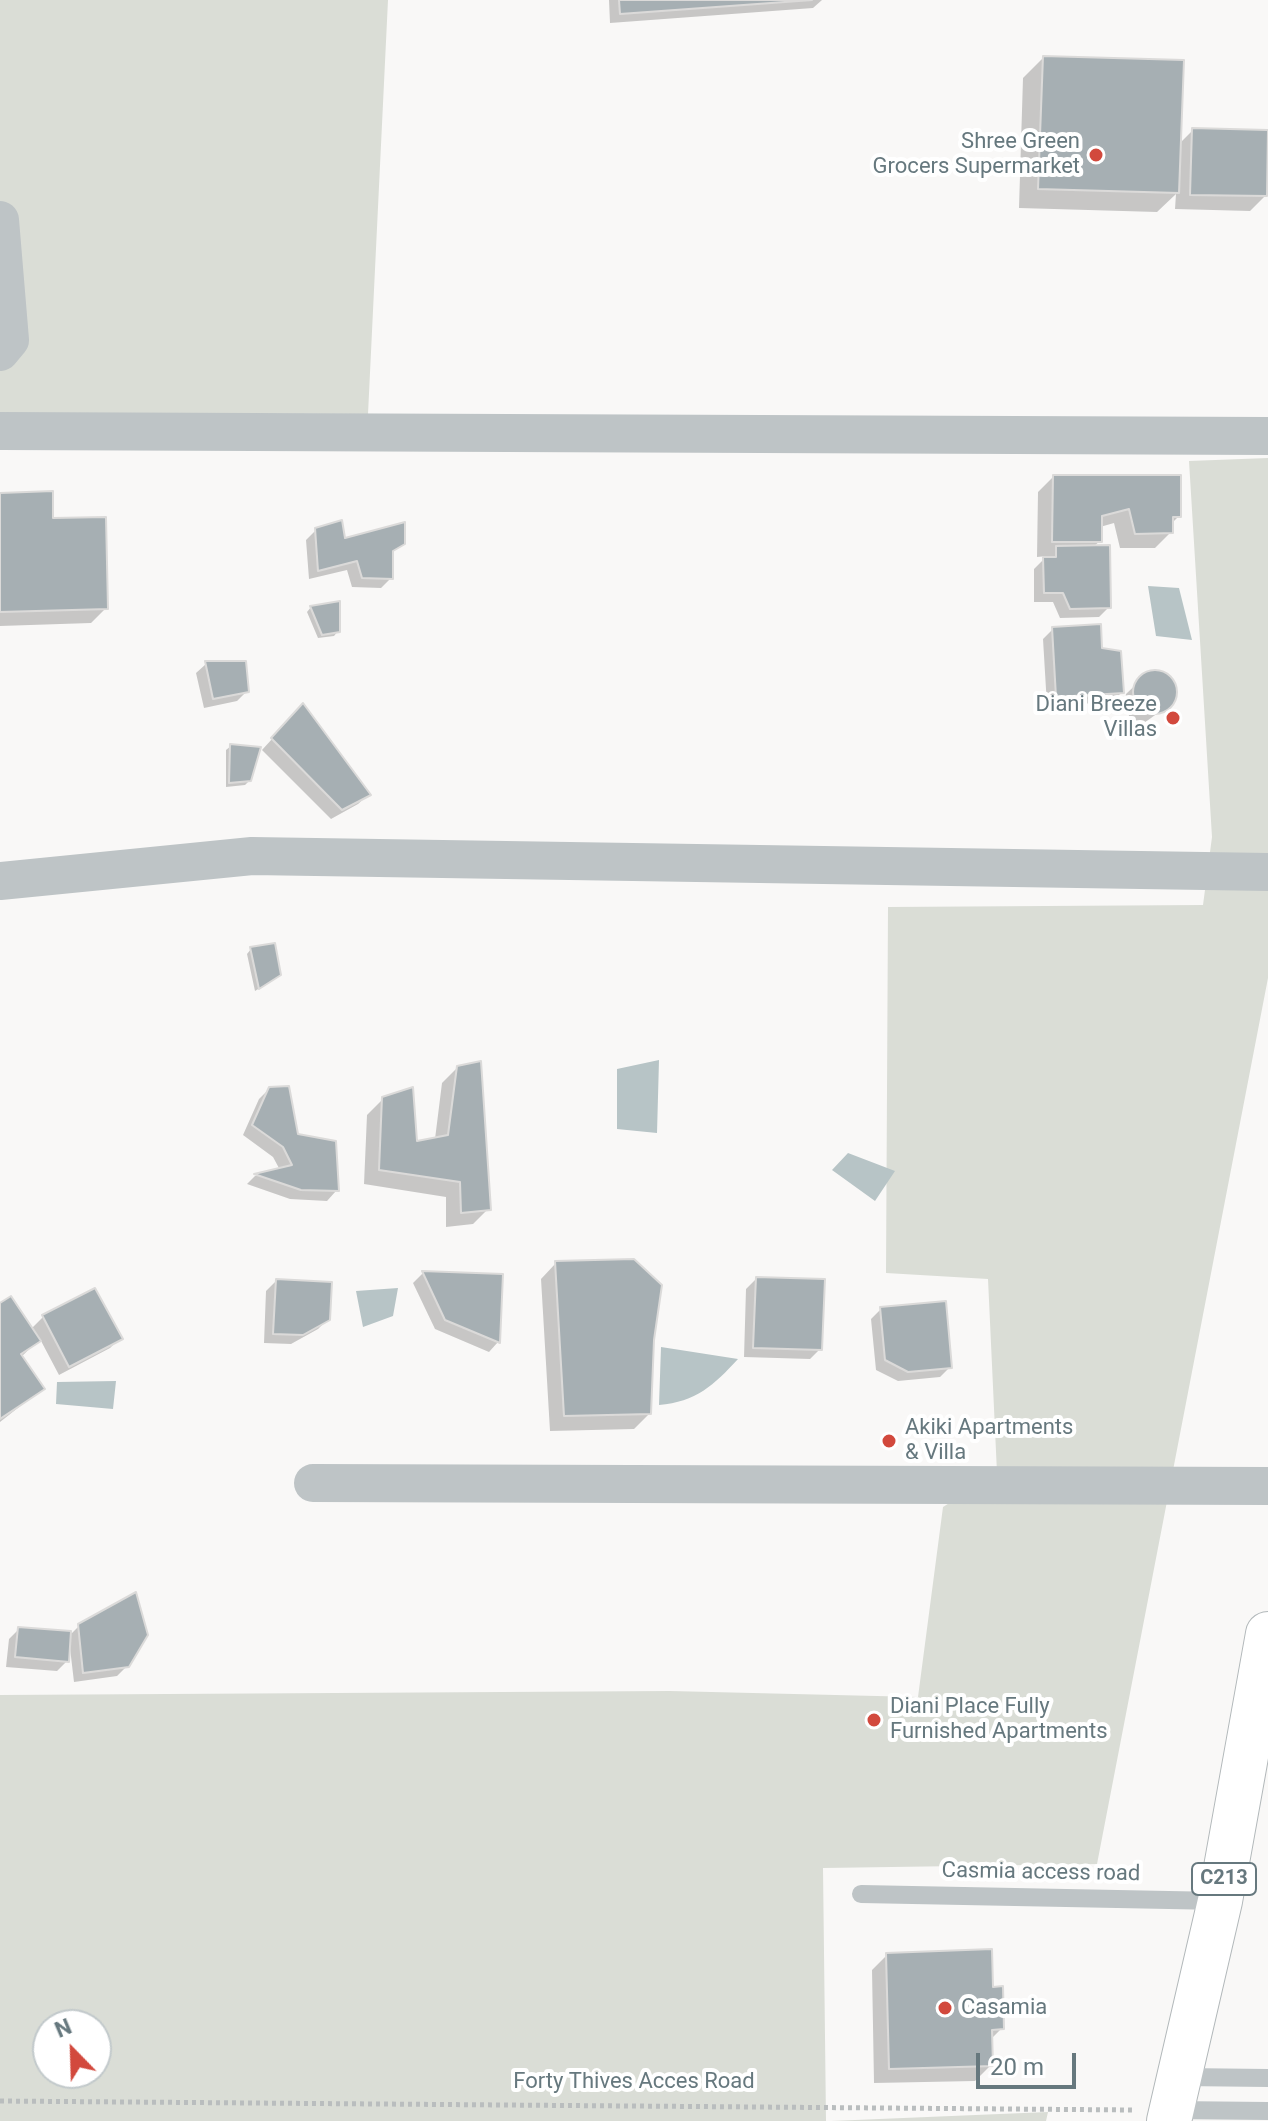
<!DOCTYPE html>
<style>
body{margin:0}
#map{position:relative;width:1268px;height:2121px;overflow:hidden;background:#f9f8f7;font-family:Roboto,sans-serif}
canvas{display:block}
.north{position:absolute;left:32px;top:2009px;width:80px;height:80px;box-sizing:border-box;background:#fff;border:2px solid #c2c9cb;border-radius:50%;rotate:337deg;font-size:22px;font-weight:700;line-height:32px;text-align:center;color:#66787e}
.north::after{content:'';display:block;margin:auto;width:28px;height:36px;background:#d2493d;clip-path:polygon(50% 0,100% 100%,50% 72%,0 100%)}
.scale{position:absolute;left:976px;top:2053px;width:100px;height:36px;box-sizing:border-box;border:4px solid #66787e;border-top:0;padding-left:10px;font-size:24px;line-height:28px;white-space:nowrap;color:#66787e;-webkit-text-stroke:6px #fff;paint-order:stroke}
</style>
<div id="map">
<canvas width="1268" height="2121"></canvas>
<div class="north">N</div>
<div class="scale">20 m</div>
</div>
<script>
const c = document.querySelector('canvas').getContext('2d');
c.lineJoin = 'round';
function fill(path, color) { c.fillStyle = color; c.fill(path, 'evenodd'); }
function strokePath(path, color, width, dash) { c.strokeStyle = color; c.lineWidth = width; c.lineCap = dash ? 'butt' : 'round'; c.setLineDash(dash || []); c.stroke(path); }
function drawText(font, color, halo, rows, align = 'center') {
  c.font = font + ' Roboto,sans-serif'; c.lineWidth = 8; c.setLineDash([]); c.textBaseline = 'middle'; c.strokeStyle = halo; c.fillStyle = color; for (const [text, x, y, turn = 0] of rows) {
    c.save(); c.translate(x, y); c.rotate((+turn || 0) * Math.PI / 180); c.textAlign = isNaN(turn) ? turn : align; if (halo) c.strokeText(text, 0, 0); c.fillText(text, 0, 0); c.restore();
  }
}
fill(new Path2D(`
 M0,0H388L368,414L0,413Z
 M1268,458V978L1097,1864L823,1868L826,2121H0V1695L670,1691L918,1697L943,1507L997,1473L988,1279L886,1273L888,907L1203,905L1212,837L1189,461ZM48,2025H96V2073H48Z
 M1048,2112L1046,2121H831Z`), '#daddd6');
fill(new Path2D(`
 M1148,586L1179,588L1192,640L1156,636Z
 M659,1060L657,1133L617,1129V1069Z
 M848,1153L895,1171L875,1201L832,1170Z
 M398,1288L393,1316L363,1327L356,1291Z
 M661,1347L738,1359C714,1385 696,1402 659,1405Z
 M116,1381L113,1409L56,1404L57,1382Z`), '#b7c4c6');
fill(new Path2D(`
 M609,0H822L813,8L610,23Z
 M1043,58L1179,144L1193,130L1265,196L1250,211L1175,209L1176,194L1157,212L1019,208L1023,78Z
 M1053,477L1179,516L1171,524V532L1155,548H1120L1114,523L1100,527V541L1093,547L1109,607L1099,617L1060,618L1053,602H1034V569L1047,556L1037,557L1038,492Z
 M0,495L51,520L106,608L91,623L0,626Z
 M316,530L344,540L403,543L392,553L391,578L381,588L352,587L347,570L309,579L306,540Z
 M311,607L338,631L334,636L318,638L307,612Z
 M1053,629L1100,650L1122,692L1112,702L1047,706L1043,639Z
 M206,664L247,691L237,701L204,708L196,673Z
 M1147,674L1165,675L1174,684L1172,703L1144,723L1131,719L1124,707L1126,694Z
 M293,716L368,795L358,804L331,819L262,750Z
 M231,746L250,780L245,785L226,787V750Z
 M251,949L274,979L255,991L247,954Z
 M458,1067L488,1209L473,1224L446,1227V1197L364,1184L367,1115L383,1099L415,1143L435,1139L442,1083Z
 M269,1089L297,1136L336,1191L327,1201L290,1199L247,1184L255,1176L280,1170L273,1157L243,1135L259,1099Z
 M556,1263L652,1340L649,1414L634,1429L550,1431L541,1279Z
 M423,1273L501,1276L498,1342L489,1352L435,1329L413,1283Z
 M756,1279L820,1349L810,1359L744,1357L746,1289Z
 M276,1281L328,1319L318,1329L291,1344L264,1343L266,1291Z
 M0,1305L31,1329L43,1317L120,1338L110,1348L59,1375L40,1339L21,1357L42,1389L0,1422Z
 M881,1309L950,1367L940,1377L898,1381L876,1370L871,1319Z
 M79,1626L127,1666L117,1676L74,1682L70,1648L67,1661L57,1671L6,1667L9,1639L19,1629L72,1633Z
 M887,1955L991,1989L1002,2028L990,2040L991,2065L975,2081L874,2083L872,1970Z`), '#0003');
const building = new Path2D(`
 M619,0H812L620,14Z
 M1043,56L1184,60L1179,193L1038,189Z
 M1192,128L1268,130L1267,196L1190,195Z
 M1053,475H1181V517H1173V533L1135,534L1129,509L1102,516V542H1052Z
 M53,491V518L106,517L108,609L0,612V493Z
 M342,520L345,538L405,522V544L393,551V579L362,578L357,561L318,571L315,528Z
 M1110,545L1111,608L1070,609L1063,593H1044L1043,557H1056V546Z
 M340,601V632L322,635L310,606Z
 M1101,624L1102,648L1121,651L1124,693L1056,697L1052,627Z
 M205,661H246L249,692L213,699Z
 M1133 692a22 22 0 1 1 44 0a22 22 0 1 1-44 0Z
 M303,703L371,795L342,810L271,738Z
 M230,744L261,747L251,781L229,783Z
 M275,943L281,975L259,989L250,947Z
 M481,1061L491,1210L461,1213L460,1182L379,1170L382,1097L413,1087L417,1141L448,1135L457,1066Z
 M289,1086L298,1134L336,1141L339,1191L301,1190L254,1174L292,1165L283,1147L252,1125L269,1087Z
 M634,1259L662,1285L654,1340L651,1414L564,1416L555,1261Z
 M422,1271L503,1274L500,1343L445,1320Z
 M756,1277L825,1279L822,1350L753,1348Z
 M276,1279L332,1282L330,1320L303,1335L273,1334Z
 M95,1288L123,1339L69,1367L42,1315Z
 M11,1296L41,1341L21,1354L45,1389L0,1419V1303Z
 M946,1301L952,1368L908,1372L885,1360L880,1307Z
 M136,1592L148,1635L129,1667L83,1673L78,1624Z
 M18,1627L71,1631L69,1662L15,1657Z
 M992,1949L993,1987L1003,1986L1004,2029L992,2030L993,2066L889,2069L886,1953Z`);
fill(building, '#a6afb3');
strokePath(building, '#dbdad9', 2);
const primary = new Path2D(`
 M1169,2121L1220,1901L1268,1634`);
strokePath(primary, '#b2b8ba', 46);
strokePath(new Path2D(`
 M0,2101L1134,2110`), '#b9bdbe', 5, [4, 4]);
strokePath(new Path2D(`
 M861,1894L1220,1901
 M1182,2077L1268,2078
 M1171,2110L1268,2111`), '#bec4c6', 18);
strokePath(new Path2D(`
 M0,220L10,340L0,352
 M0,431L1268,436
 M0,881L252,856L1268,872
 M313,1483L1268,1486`), '#bec4c6', 38);
strokePath(primary, '#fff', 44);
for (const [x, y, r, color] of [
 [1096,155,8,"#d2493d"],
 [1173,718,8,"#d2493d"],
 [889,1441,8,"#d2493d"],
 [874,1720,8,"#d2493d"],
 [945,2008,8,"#d2493d"]
]) { const dot = new Path2D(); dot.arc(x, y, r, 0, 2 * Math.PI); c.fillStyle = color; c.fill(dot); strokePath(dot, '#fff', 3); }
for (const [x, y, w] of [
 [1224,1879,64]
]) { const box = new Path2D(); box.roundRect(x - w / 2, y - 16, w, 32, 6); c.fillStyle = '#fff'; c.fill(box); strokePath(box, '#66787e', 2); }
drawText('bold 20px', '#66787e', null, [
 ["C213",1224,1879]
]);
drawText('22px', '#66787e', '#fff', [
 ["Shree Green",1080,142,"right"],
 ["Grocers Supermarket",1080,167,"right"],
 ["Diani Breeze",1157,705,"right"],
 ["Villas",1157,730,"right"],
 ["Akiki Apartments",905,1428],
 ["& Villa",905,1453],
 ["Diani Place Fully",890,1707],
 ["Furnished Apartments",890,1732],
 ["Casamia",961,2008]
], 'left');
drawText('22px', '#66787e', '#fff', [
 ["Casmia access road",1041,1873,1],
 ["Forty Thives Acces Road",634,2082]
]);
</script>
